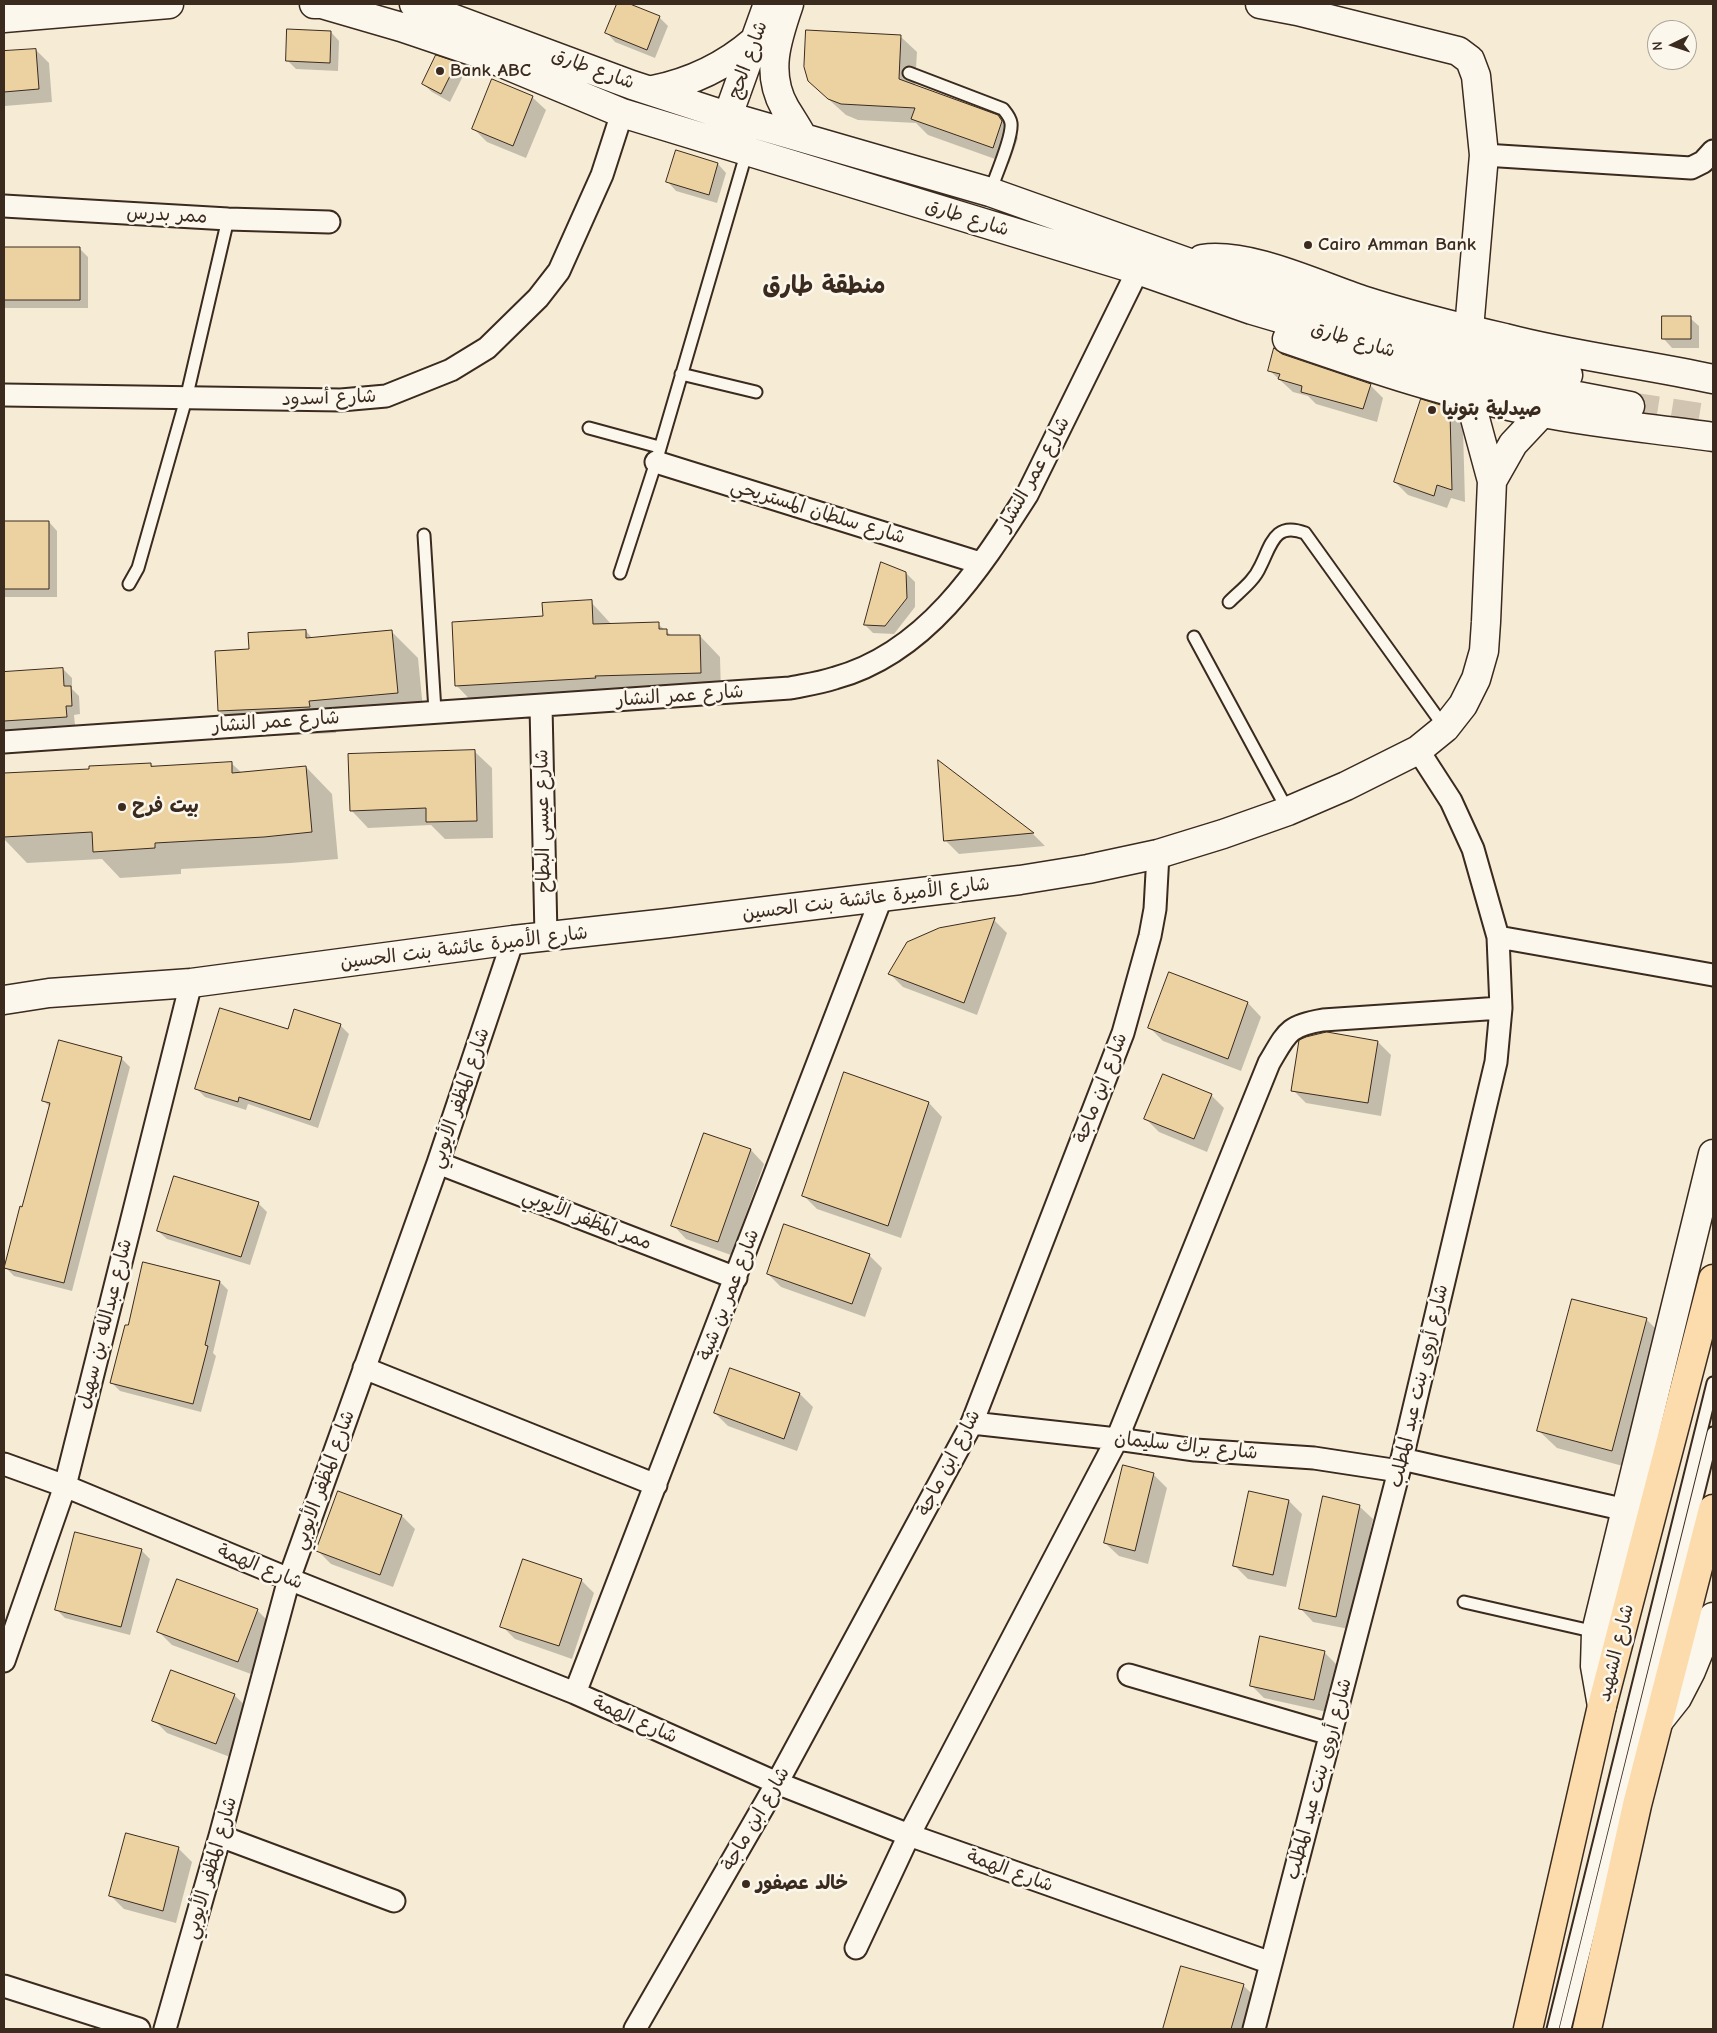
<!DOCTYPE html>
<meta charset="utf-8">
<style>
body{margin:0}
#map{position:relative;width:1717px;height:2033px;overflow:hidden;background:#f6ecd6;font-family:"Comic Neue",sans-serif}
canvas{display:block}
.frame{position:absolute;inset:0;border:5px solid #3b2a1e;pointer-events:none}
.north{position:absolute;left:1647px;top:20px;width:50px;height:50px;box-sizing:border-box;background:#fbf7ec;border:1px solid #aea59a;border-radius:50%;rotate:266deg;font-size:14px;font-weight:700;line-height:20px;text-align:center;color:#3b2a1e}
.north::after{content:'';display:block;margin:auto;width:18px;height:22px;background:#3b2a1e;clip-path:polygon(50% 0,100% 100%,50% 72%,0 100%)}
</style>
<div id="map">
<canvas width="1717" height="2033"></canvas>
<div class="frame"></div>
<div class="north">N</div>
</div>
<script>
const c = document.querySelector('canvas').getContext('2d');
c.lineJoin = 'round';
function fill(path, color) { c.fillStyle = color; c.fill(path, 'evenodd'); }
function strokePath(path, color, width, dash) { c.strokeStyle = color; c.lineWidth = width; c.lineCap = dash ? 'butt' : 'round'; c.setLineDash(dash || []); c.stroke(path); }
function drawText(font, color, halo, rows, align = 'center') {
  c.font = font + ' "Comic Neue","Playpen Sans Arabic",sans-serif'; c.lineWidth = 5; c.setLineDash([]); c.textBaseline = 'middle'; c.strokeStyle = halo; c.fillStyle = color; for (const [text, x, y, turn = 0] of rows) {
    c.save(); c.translate(x, y); c.rotate((+turn || 0) * Math.PI / 180); c.textAlign = isNaN(turn) ? turn : align; if (halo) c.strokeText(text, 0, 0); c.fillText(text, 0, 0); c.restore();
  }
}
fill(new Path2D(`
 M619,4H626L659,17L668,26L655,58L615,42L607,33Z
 M331,32L339,41L338,71L296,69L287,60Z
 M900,36L917,52L915,86L998,116L1015,133L1018,138L1009,164L928,135L916,123L858,120L846,115L826,97Z
 M36,50L49,63L52,102L5,106L4,53Z
 M456,63L465,72L450,102L432,92L423,84Z
 M532,97L546,110L526,158L487,142L474,129Z
 M718,164L726,173L717,203L676,191L668,182Z
 M4,248H79L88,257V308H4Z
 M1690,318L1699,326V348H1672L1664,339Z
 M1281,355L1370,385L1383,398L1377,422L1316,404L1308,396L1293,392L1269,370Z
 M1446,408L1460,421L1463,428L1465,502L1451,498L1447,508L1408,495L1395,482Z
 M4,522H49L57,531V597H4Z
 M906,573L915,582V607L894,634L873,633L865,625Z
 M591,602L612,625L658,624L673,637L700,636L720,657L721,694L477,707L457,686L544,617Z
 M306,631L313,639L392,632L418,658L424,719L335,727L336,733L245,737L219,711L250,650Z
 M63,669L72,678V689L79,696L80,714L74,715L75,725L4,730V673Z
 M474,751L492,768L493,838L445,839L431,825L368,828L351,810Z
 M231,763L242,773L306,767L332,794L338,859L291,863L181,869V874L120,878L102,859L27,863L4,839V774L90,770L151,764L154,767Z
 M939,763L1033,834L1045,846L959,854L946,841Z
 M994,920L1007,933L977,1015L903,987L890,974Z
 M1170,974L1248,1003L1261,1017L1241,1071L1163,1041L1150,1028Z
 M340,1025L349,1034L318,1128L248,1104L246,1110L205,1097L196,1088L289,1030Z
 M1378,1042L1391,1055L1381,1116L1306,1103L1293,1090Z
 M121,1058L130,1067L72,1291L14,1276L6,1268L50,1107L44,1101Z
 M845,1074L929,1103L942,1117L901,1238L817,1209L804,1196Z
 M1211,1095L1224,1108L1207,1152L1159,1132L1146,1119Z
 M705,1134L751,1150L764,1164L731,1255L686,1239L673,1225Z
 M258,1203L267,1212L250,1265L167,1239L158,1231Z
 M869,1255L882,1268L865,1317L781,1287L768,1274Z
 M144,1263L220,1282L228,1290L213,1353L216,1356L201,1412L120,1391L112,1383L129,1327Z
 M1646,1319L1664,1337L1630,1468L1557,1448L1539,1431Z
 M731,1369L800,1394L813,1407L797,1451L728,1426L715,1413Z
 M1153,1474L1167,1488L1148,1564L1119,1556L1105,1543Z
 M339,1493L402,1516L415,1529L393,1587L331,1564L318,1551Z
 M1289,1501L1302,1514L1286,1587L1248,1579L1234,1565Z
 M1359,1506L1373,1519L1349,1629L1313,1622L1300,1608Z
 M141,1550L150,1559L130,1635L65,1618L56,1609Z
 M581,1580L594,1593L572,1659L515,1639L502,1626Z
 M257,1610L270,1623L251,1674L172,1645L159,1632Z
 M1324,1652L1337,1665L1327,1712L1264,1698L1251,1685Z
 M234,1695L248,1708L230,1757L167,1733L154,1720Z
 M127,1835L179,1849L192,1862L176,1923L124,1909L111,1896Z
 M1182,1967L1243,1985L1261,2003L1254,2029H1164Z`), '#0003');
const building = new Path2D(`
 M617,4H630L660,16L647,50L605,33Z
 M287,29L331,31L330,63L286,61Z
 M806,30L901,35L899,79L998,115L1002,121L993,148L911,119L915,108L841,104L828,99L808,81L804,67Z
 M36,49L39,89L4,92V51Z
 M436,55L457,62L441,94L422,84Z
 M492,79L533,96L513,146L472,129Z
 M676,150L718,163L709,195L666,182Z
 M4,247H80V300H4Z
 M1662,316H1691V339H1662Z
 M1274,348L1282,354L1371,384L1363,409L1301,392L1302,386L1278,379L1280,374L1268,371Z
 M1421,399L1447,407L1450,413L1452,490L1437,485L1434,496L1394,482Z
 M4,521H49V589H4Z
 M881,562L906,572L907,598L885,626L864,625Z
 M592,600L593,624L659,622V629H667V635H700L701,673L595,676L596,678L455,686L452,622L543,616L542,603Z
 M306,630V638L392,630L398,693L309,701L310,707L218,711L215,651L249,649L248,633Z
 M63,668L64,686H71L72,706H66L67,717L4,721V672Z
 M475,750L477,821L426,822V808L350,811L348,754Z
 M938,760L1034,833L944,841Z
 M232,762V773L306,766L312,832L264,837L155,843V848L93,852L92,832L4,837V773L89,769V766L151,763V766Z
 M995,918L964,1003L888,974L907,942L939,928Z
 M1169,972L1248,1002L1228,1059L1148,1028Z
 M220,1008L288,1029L294,1009L341,1024L310,1120L239,1097L238,1102L195,1089Z
 M1327,1032L1378,1041L1368,1103L1291,1091L1299,1040L1306,1037Z
 M59,1040L122,1057L64,1283L4,1268L20,1206L22,1207L50,1103L42,1101Z
 M844,1072L929,1102L888,1226L802,1196Z
 M1163,1074L1212,1094L1194,1139L1144,1119Z
 M704,1133L751,1149L718,1242L671,1226Z
 M174,1176L259,1202L241,1257L157,1231Z
 M784,1224L870,1254L852,1304L767,1274Z
 M143,1262L220,1281L205,1345L208,1346L193,1404L110,1383L125,1325H128Z
 M1572,1299L1647,1318L1612,1451L1537,1431Z
 M730,1368L800,1393L784,1439L714,1413Z
 M1123,1465L1154,1473L1135,1551L1104,1543Z
 M338,1491L402,1515L380,1575L316,1551Z
 M1249,1491L1289,1500L1273,1575L1233,1566Z
 M1323,1496L1360,1505L1336,1617L1299,1609Z
 M75,1532L142,1549L121,1627L55,1610Z
 M523,1559L582,1579L559,1646L500,1627Z
 M177,1579L258,1609L238,1662L157,1632Z
 M1260,1636L1325,1651L1314,1700L1250,1686Z
 M171,1670L235,1694L216,1744L152,1721Z
 M126,1833L179,1847L163,1911L109,1896Z
 M1181,1966L1244,1984L1231,2029H1163Z`);
fill(building, '#ecd2a1');
strokePath(building, '#3b2a1e', 1);
strokePath(new Path2D(`
 M1630,406L1713,419`), '#d1c5b1', 28, [28, 14]);
const service = new Path2D(`
 M909,73L1003,109C1007,114 1010,117 1011,123C1013,137 995,177 990,192
 M681,374L756,392
 M589,428L659,447
 M424,535L435,711
 M620,573L656,462L747,151
 M129,584L138,568L186,399L228,219
 M1229,602C1240,591 1254,581 1260,567C1271,546 1274,521 1305,533L1445,728
 M1194,637L1288,811
 M1464,1602L1596,1632
 M1553,2029L1713,1383
 M1565,2029L1713,1433`);
const minor = new Path2D(`
 M1484,155L1691,168L1703,162L1713,151
 M4,206L228,219L329,222
 M4,395L341,400L386,396L451,370L487,348L538,298L559,271L602,175L622,113
 M656,462L980,563
 M541,706L546,936
 M4,742L790,688C805,685 820,683 835,678C926,653 979,570 1027,495L1138,270
 M1498,937L1713,975
 M438,1163L736,1278
 M364,1368L656,1485
 M972,1423L1117,1439L1195,1450L1314,1458L1399,1471
 M1402,1459L1626,1510
 M4,1464L65,1486L289,1579L575,1693L777,1783L909,1835L1271,1963
 M4,1661L65,1486L191,983
 M1129,1675L1330,1734
 M575,1693L882,896
 M220,1836L394,1901
 M856,1948L909,1835L1117,1439L1269,1063C1287,1033 1287,1026 1323,1020L1501,1008
 M4,1986L139,2029
 M165,2029L220,1836L289,1579L438,1163L513,940
 M635,2029L777,1783L972,1423L1123,1033L1150,936L1155,909L1158,854
 M1254,2029L1399,1471L1496,1062L1501,1008L1498,937L1473,849L1451,801L1418,750`);
const tertiary = new Path2D(`
 M314,4H322L401,27L478,53L622,113L1138,270L1252,310L1456,370L1562,393L1630,406
 M414,4L632,85L727,116L990,192L1260,288L1359,320L1503,361L1568,375
 M789,4C777,39 765,73 785,108C791,118 798,128 803,138
 M1260,4L1297,11L1458,51L1470,60L1476,76L1484,155L1469,329
 M4,18L169,4
 M653,90C692,82 724,67 754,41
 M722,132L768,4
 M1202,259C1249,252 1317,285 1362,300C1409,315 1457,327 1505,338C1573,356 1644,364 1713,379
 M1287,339C1371,368 1456,397 1543,413C1599,424 1657,429 1713,437
 M1492,481L1513,444L1542,413
 M4,1000L49,993L191,983L513,940L668,923L1020,880L1088,869L1158,854L1223,834L1288,811L1346,786L1418,750L1445,728L1463,705L1476,679L1484,651L1486,622L1492,481L1469,396
 M1602,1706L1595,1666L1596,1632L1713,1154
 M1658,1722L1677,1698L1691,1671L1713,1617`);
const trunk = new Path2D(`
 M1528,2029L1602,1706L1713,1279
 M1587,2029L1637,1805L1713,1509`);
strokePath(service, '#3b2a1e', 15);
strokePath(minor, '#3b2a1e', 25);
strokePath(tertiary, '#3b2a1e', 31);
strokePath(trunk, '#3b2a1e', 31);
strokePath(service, '#fbf7ec', 11);
strokePath(minor, '#fbf7ec', 21);
strokePath(tertiary, '#fbf7ec', 28);
strokePath(trunk, '#fcdcac', 28);
for (const [x, y, r, color] of [
 [440,71,5,"#3b2a1e"],
 [1308,245,5,"#3b2a1e"],
 [1432,410,5,"#3b2a1e"],
 [122,807,5,"#3b2a1e"],
 [746,1884,5,"#3b2a1e"]
]) { const dot = new Path2D(); dot.arc(x, y, r, 0, 2 * Math.PI); c.fillStyle = color; c.fill(dot); strokePath(dot, '#fbf7ec', 2); }
drawText('19px', '#3b2a1e', '#fbf7ec', [
 ["شارع الحج",748,60,-70],
 ["شارع طارق",593,69,20],
 ["ممر بدرس",167,215,3],
 ["شارع طارق",967,218,17],
 ["شارع طارق",1353,340,16],
 ["شارع أسدود",329,398,-2],
 ["شارع عمر النشار",1034,474,-61],
 ["شارع سلطان المستريحي",818,512,17],
 ["شارع عمر النشار",680,696,-4],
 ["شارع عمر النشار",276,722,-4],
 ["شارع عيسى البطاح",543,821,-91],
 ["شارع الأميرة عائشة بنت الحسين",866,899,-7],
 ["شارع الأميرة عائشة بنت الحسين",464,948,-7],
 ["شارع ابن ماجة",1101,1088,-69],
 ["شارع المظفر الأيوبي",460,1098,-71],
 ["ممر المظفر الأيوبي",587,1220,21],
 ["شارع عمر بن شبة",729,1295,-69],
 ["شارع عبدالله بن سهيل",105,1324,-76],
 ["شارع أروى بنت عبد المطلب",1419,1386,-77],
 ["شارع براك سليمان",1186,1446,6],
 ["شارع ابن ماجة",949,1463,-63],
 ["شارع المظفر الأيوبي",324,1480,-70],
 ["شارع الهمة",260,1567,22],
 ["شارع الشهيد",1616,1653,-76],
 ["شارع الهمة",635,1720,24],
 ["شارع أروى بنت عبد المطلب",1319,1779,-75],
 ["شارع ابن ماجة",756,1819,-60],
 ["شارع المظفر الأيوبي",211,1868,-74],
 ["شارع الهمة",1010,1871,20]
]);
drawText('bold 19px', '#3b2a1e', '#fbf7ec', [
 ["Bank ABC",450,71],
 ["Cairo Amman Bank",1318,245],
 ["صيدلية بتونيا",1442,410],
 ["بيت فرح",132,807],
 ["خالد عصفور",756,1884]
], 'left');
drawText('bold 24px', '#3b2a1e', '#fbf7ec', [
 ["منطقة طارق",824,286]
]);
</script>
